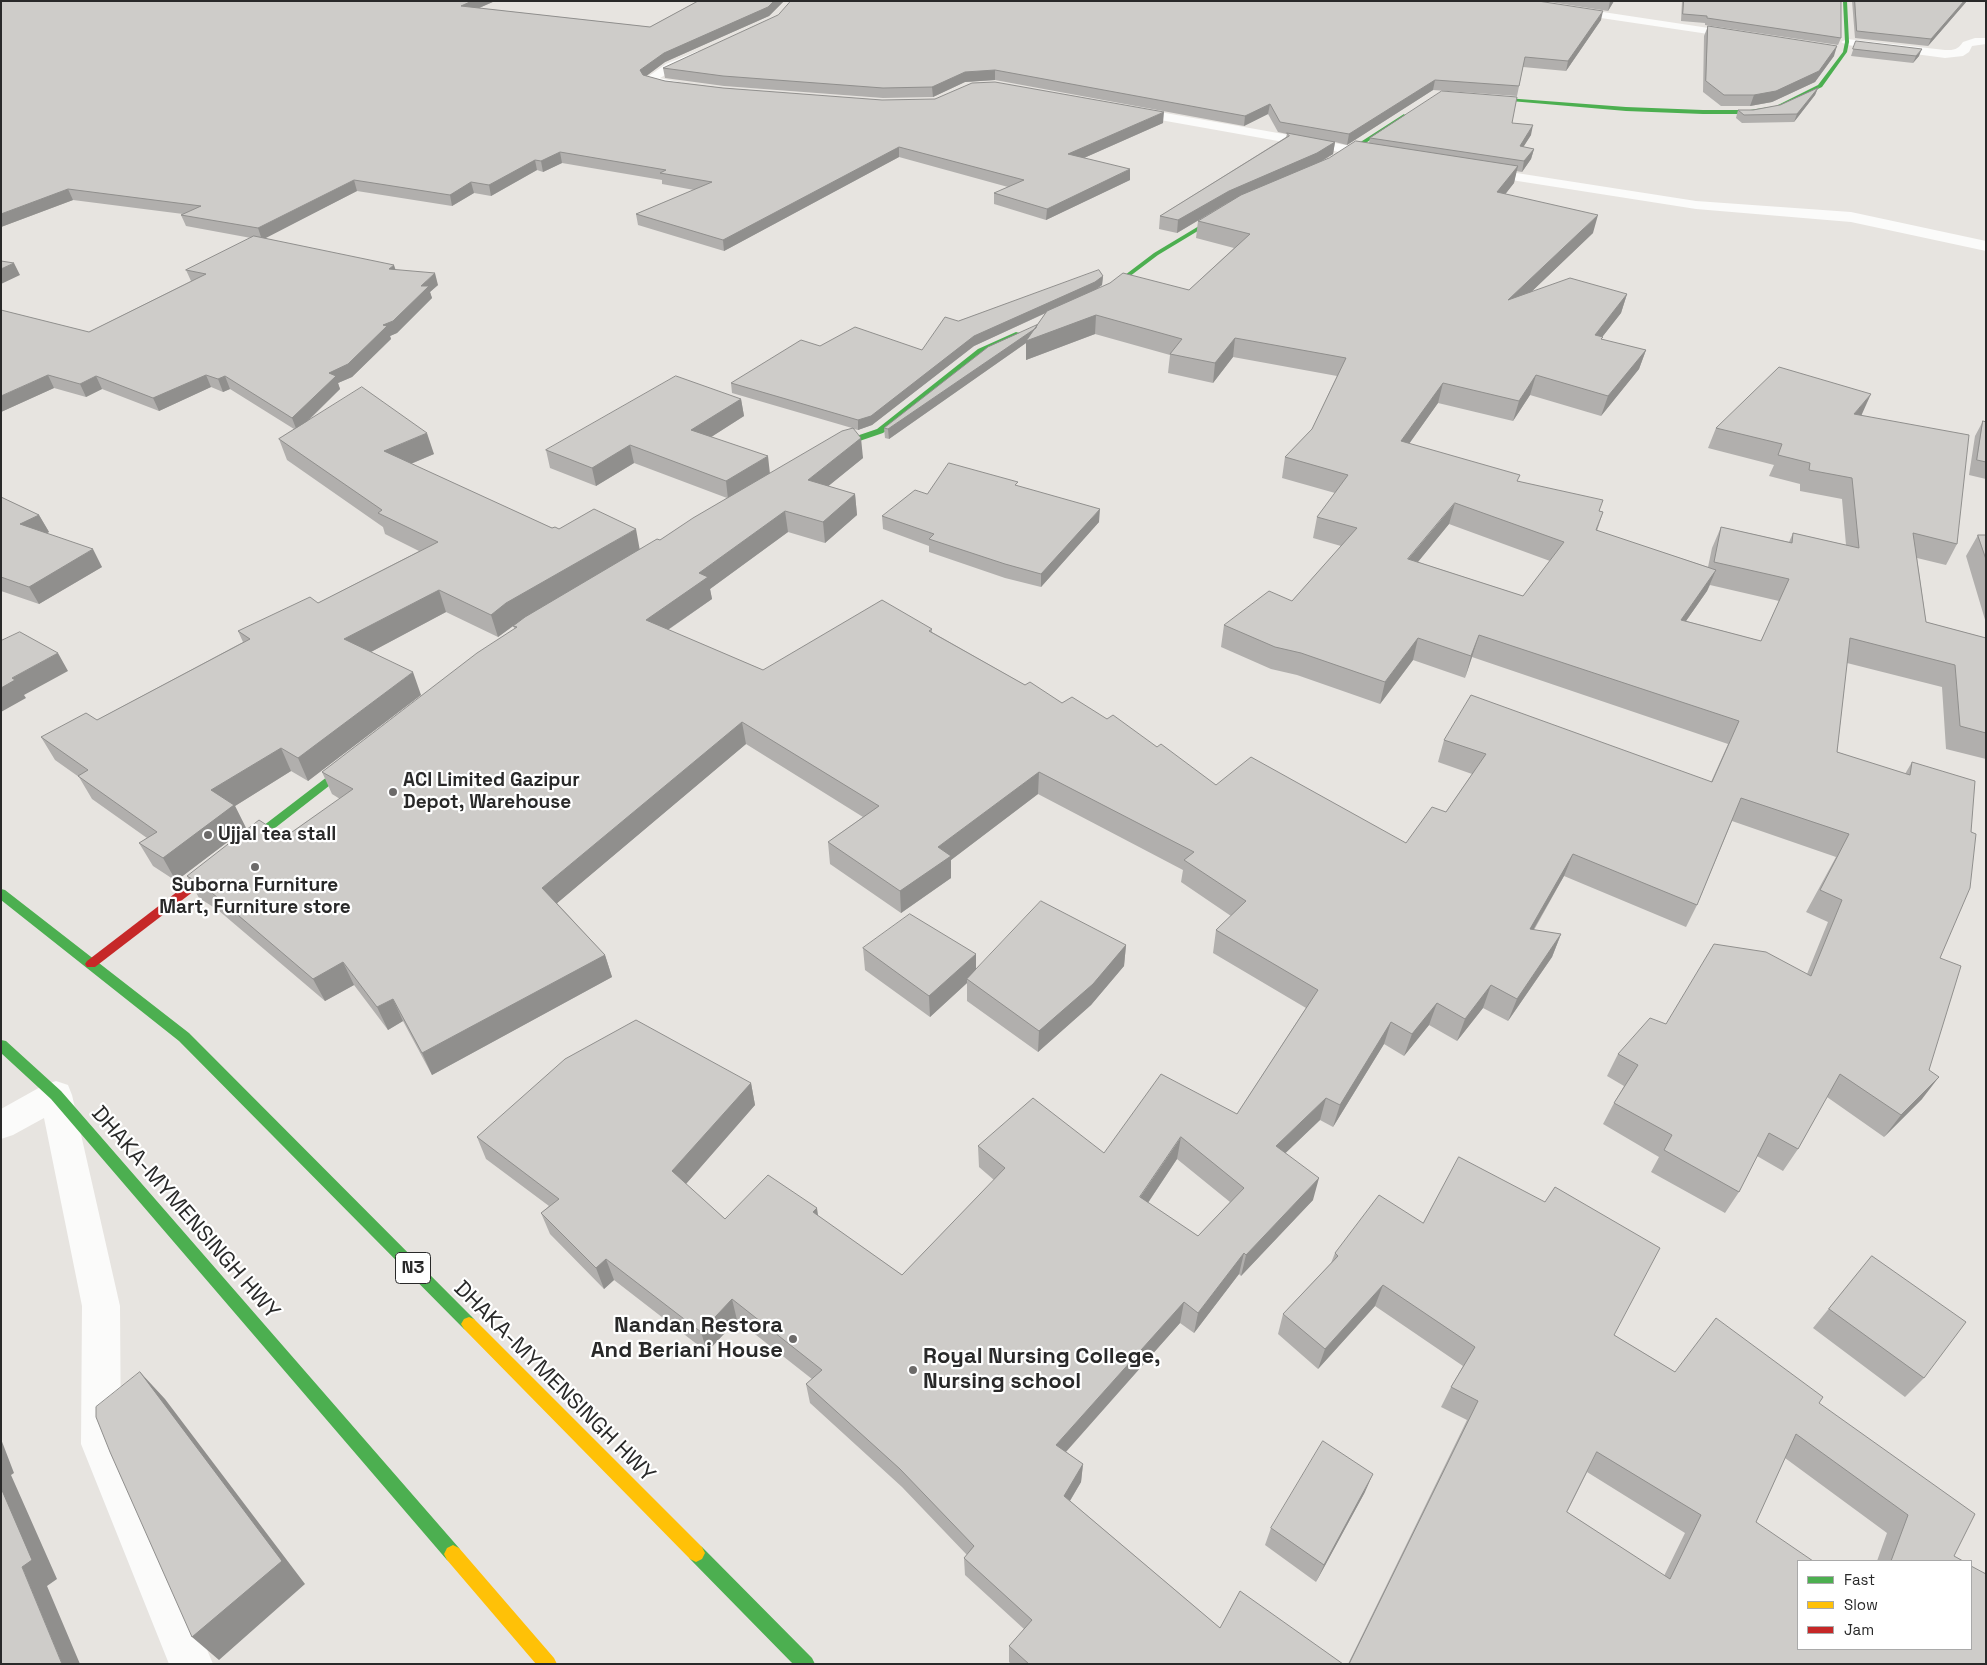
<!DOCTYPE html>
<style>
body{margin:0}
#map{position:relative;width:1987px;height:1665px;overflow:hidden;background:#e7e4e0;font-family:"Space Grotesk",sans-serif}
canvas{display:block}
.frame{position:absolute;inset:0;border:2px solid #292929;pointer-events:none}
.legend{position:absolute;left:1797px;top:1560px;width:175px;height:90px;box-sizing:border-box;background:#fff;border:1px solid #a9a9a9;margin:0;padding:6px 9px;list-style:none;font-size:15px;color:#292929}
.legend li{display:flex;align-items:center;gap:10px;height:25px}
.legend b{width:25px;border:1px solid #a9a9a9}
</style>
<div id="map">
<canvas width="1987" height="1665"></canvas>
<div class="frame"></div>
<ul class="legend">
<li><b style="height:6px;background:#4caf50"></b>Fast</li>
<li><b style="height:6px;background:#ffc107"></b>Slow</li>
<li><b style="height:6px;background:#c62828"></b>Jam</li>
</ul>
</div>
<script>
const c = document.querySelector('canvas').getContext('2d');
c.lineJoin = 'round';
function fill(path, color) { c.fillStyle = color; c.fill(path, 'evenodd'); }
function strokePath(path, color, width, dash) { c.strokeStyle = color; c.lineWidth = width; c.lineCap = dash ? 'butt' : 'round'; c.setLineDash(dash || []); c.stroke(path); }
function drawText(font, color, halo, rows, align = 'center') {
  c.font = font + ' "Space Grotesk",sans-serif'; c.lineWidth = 4.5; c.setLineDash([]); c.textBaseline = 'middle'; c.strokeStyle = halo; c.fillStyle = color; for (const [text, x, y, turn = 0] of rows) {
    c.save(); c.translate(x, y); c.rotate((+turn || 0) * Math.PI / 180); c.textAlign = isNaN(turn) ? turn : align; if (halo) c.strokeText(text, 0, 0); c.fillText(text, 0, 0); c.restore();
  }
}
fill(new Path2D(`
 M1487,1H1530L1742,33L1748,36L1742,39L1527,7L1492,4Z
 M1986,38V44L1972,46L1969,52L1963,56L1945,58L1847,45L1841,42L1847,39L1945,50C1955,50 1957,50 1963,42L1975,38Z
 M698,51L702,52L704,55L702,58L674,70L660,78L683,83L685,86L683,89L679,90L645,83L643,80L666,64Z
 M1126,106L1379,151L1386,155L1379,159L1121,113L1120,110L1121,107Z
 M1478,167L1696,201L1851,212L1986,241V251L1851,222L1696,209L1473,174L1471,171L1473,168Z
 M56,1081L68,1085L72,1095L120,1306L121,1444L213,1664H169L81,1444L82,1306L44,1118L13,1135L1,1139V1109L44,1085Z`), '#fbfbfa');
fill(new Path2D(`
 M1843,1H1847L1849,42L1847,52L1822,87L1779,108L1750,114H1703L1626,111L1476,98L1479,96L1626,107L1703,110H1750L1776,106L1818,85L1843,52L1845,42Z
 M1404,114L1406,117L1333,164L1328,163Z
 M1229,208L1232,210L1231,211L1158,255L1101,298L1096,297L1154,253Z
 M1016,332L1023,334L984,353L883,433L839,448L830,453L823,451L833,444L877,429L978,349Z
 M357,756L361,757L362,759L361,761L207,881H199L197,878L199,875L353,757Z
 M1,889L5,890L189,1033L474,1319L477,1324L474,1329L469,1331L464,1329L179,1041L1,900Z
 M1,1040L6,1041L61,1091L459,1548L462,1554L459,1560L453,1563L447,1560L51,1099L1,1053Z
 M696,1544L702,1547L812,1658L815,1664H793L690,1559L687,1553L690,1547Z`), '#4caf50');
fill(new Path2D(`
 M469,1317L474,1319L702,1547L705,1553L702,1559L696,1562L690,1559L464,1329L461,1324L464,1319Z
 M453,1545L459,1548L554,1658L557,1664H536L447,1560L444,1554L447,1548Z`), '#ffc107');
fill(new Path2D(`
 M203,874L207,875L209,878L207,881L95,967H87L85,964L87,961L199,875Z`), '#c62828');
fill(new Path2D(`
 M1,1H495L479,8L650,27L698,1H784L769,16L665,62L646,76L665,81L723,88L1163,123L1084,158L1130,180L1046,220L994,204V193L1008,187L899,157L724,251L638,225L636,214L694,190L662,184V180L562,163L543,172L537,170L491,196L474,193L452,206L357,191L264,238L396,270L438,285L430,292L432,298L397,333L390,336L391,339L352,377L338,383L340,389L308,421L434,454L411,464L552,528L559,529L640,549L660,540L727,498L634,463L596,486L550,468L546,450L741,399L744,416L711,437L770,474L852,428L732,393L731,383L820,346L922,350L958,321L1103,276L1102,285L1097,289L1189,290L1234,248L1196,238L1198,221L1228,203L1177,233L1159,229L1160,216L1286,137L1287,134L1278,132L1268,114L1244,126L995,80L965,82L933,97L883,98L724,86L665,78L663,68L1601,20L1566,71L1523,67L1517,96L1433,90L1347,145L1335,142L1333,154L1322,161L1369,143L1370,138L1512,123L1531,135L1523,147L1534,149L1531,159L1522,172L1516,171L1514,183L1505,194L1593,233L1531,292L1627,294L1621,313L1602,337V340L1646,350L1639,369L1601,416L1530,395L1513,421L1438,403L1409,444L1518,481L1603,512L1597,531L1708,567L1712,548L1721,527L1789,542L1793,533L1846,545L1842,499L1800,491V484L1769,476L1774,465L1708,448L1716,428L1862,414V415L1957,544L1946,565L1917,558L1926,622L1986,638V759L1946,749L1942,687L1847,663L1837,752L1905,774L1912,762L1940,958L1929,1070L1922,1099L1884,1137L1827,1097L1798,1149L1783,1171L1757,1156L1739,1192L1725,1213L1651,1172L1659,1157L1603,1124L1614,1103L1624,1086L1607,1076L1618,1054L1666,1024L1807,974L1828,922L1806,912L1836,857L1732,821L1697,905L1686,927L1564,876L1534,930L1561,934L1552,957L1508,1021L1483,1008L1457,1041L1429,1025L1404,1056L1384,1044L1333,1127L1320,1120L1285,1153L1313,1200L1241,1276L1239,1274L1194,1333L1180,1323L1066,1452L1083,1464L1081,1482L1070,1501L1220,1628L1343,1664H1011L1009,1662V1646L1024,1629L965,1575L964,1558L967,1555L902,1487L810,1403L806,1384L812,1379L737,1320L707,1352L614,1280L604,1289L550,1234L541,1213L549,1206L486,1159L477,1137L751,1083L755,1105L686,1184L725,1219L818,1216L902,1275L994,1180L979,1167L978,1146L1104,1153L1237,1114L1306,1008L1213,953L1216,930L1231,916L1181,882L1183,870L1038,794L951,860V878L901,913L830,864L828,842L863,817L746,744L557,903L605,955L612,977L432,1075L403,1021L388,1030L354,985L325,1001L218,910L199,898L187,876L285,837L340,799L332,794L322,772L515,629L513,626L516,624L498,637L446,612L371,652L421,695L308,781L291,771L235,806L246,828L176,881L153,866L139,843L147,838L92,799L79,777L55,760L41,737L97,720L243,642L238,631L318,603L419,551L385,534L383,527L287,460L279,439L294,429L230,389L223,392L211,387L159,411L102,389L86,397L54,388L1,412L89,332L191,281L186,270L251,238L186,226L181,215L183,214L73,200L1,227ZM1046,313L1037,325L884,428L885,438L889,439L1026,343V360L1095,334L1170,355L1168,373L1213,383L1233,357L1337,376L1312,429L1285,457L1282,478L1335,493L1317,517L1313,538L1341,546L1292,601L1224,625L1221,647L1271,669L1297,675L1380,704L1413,660L1465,678L1472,657L1728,744L1711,782L1444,740L1438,762L1472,774L1446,812L1406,843L1216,785L1157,747L1107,719L1062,703L1025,685L932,632V629L763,670L668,630L712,599L710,589L788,532L825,543L857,515L855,494L828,486L863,458L854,429L858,430L872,425L974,346ZM1449,524L1550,561L1523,596L1418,562ZM1710,585L1779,601L1761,641L1686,621L1707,591ZM1177,1159L1230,1202L1198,1236L1148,1203Z
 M1544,1H1614L1608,11Z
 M1682,1H1841V38L1838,45L1705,25V23L1681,21Z
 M1852,1H1967L1928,46L1855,38Z
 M1708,26L1834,56L1815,82L1772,102L1750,106H1721L1703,92L1704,36Z
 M1856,41L1919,56L1913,63L1851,56Z
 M1818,88L1815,95L1794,122L1742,123L1736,118L1738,110H1753L1780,105Z
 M1983,421L1986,422V479L1969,475L1975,436Z
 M1018,486L1099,522L1041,587L1005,578L929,552V546L883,529L882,516L927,494Z
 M1,497L39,515L49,532L47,533L102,567L39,604L1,591Z
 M1978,535H1986V623L1966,556Z
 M1126,945L1124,966L1091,1005L1038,1052L967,1001V983L930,1017L865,970L863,948L976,954V970Z
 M1423,1223L1614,1335L1675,1372L1819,1403L1954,1556L1963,1561H1877L1887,1533L1785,1458L1756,1522L1798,1649L1986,1664H1348L1467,1420L1441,1407L1451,1387L1463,1366L1375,1306L1318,1369L1278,1334L1283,1314L1331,1263L1335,1253ZM1587,1472L1685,1533L1664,1576L1567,1512Z
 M1872,1256L1924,1378L1905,1397L1813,1328Z
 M1365,1492L1316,1582L1265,1545L1271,1528Z`), '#b1afad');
fill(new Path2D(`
 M472,1H495L463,15L461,6Z
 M774,1H784L769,16L665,62L641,80L640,70L664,53Z
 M1610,1H1614L1608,11Z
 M1964,1H1967L1928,46L1931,39Z
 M1603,11L1601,20L1566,71L1568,61Z
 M1837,46L1834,56L1815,82L1772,102L1750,106L1754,95Z
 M1922,49L1919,56L1913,63L1916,56Z
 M995,70V80L965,82L933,97L932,87L965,72Z
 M1435,80L1433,90L1347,145L1349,134Z
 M1818,88L1815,95L1794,122L1797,114Z
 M1270,104L1268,114L1244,126L1245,116Z
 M1164,112L1163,123L1068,165V154Z
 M1533,125L1531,135L1517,157L1520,146Z
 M1335,142L1333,154L1315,165L1227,203L1177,233L1178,220L1229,191Z
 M899,147V157L724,251L723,240Z
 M1534,149L1531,159L1522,172L1524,161Z
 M560,152L562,163L543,172L541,161Z
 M535,160L537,170L491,196L489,185Z
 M1518,166L1514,183L1493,210L1497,192Z
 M1130,169V180L1046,220L1047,209Z
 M354,180L357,191L262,240L258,228Z
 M471,182L474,193L452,206L450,195Z
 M68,189L73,200L1,227V214Z
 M1598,215L1593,233L1503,319L1508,300Z
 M14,263L20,275L1,284V269Z
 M394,265L398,277L389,269Z
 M435,273L438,285L430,292L432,298L397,333L390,336L391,339L352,377L338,383L340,389L297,431L292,418L329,373L383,325L421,286Z
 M1103,276L1102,285L1095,290L974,346L872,425L858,430V420L974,336Z
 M1627,294L1621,313L1589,354L1595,335Z
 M1096,315L1095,334L1026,360V343L889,439L888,429L1043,323Z
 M1235,338L1233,357L1213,383L1215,363Z
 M1646,350L1639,369L1601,416L1608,396Z
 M48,375L54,388L1,412V396Z
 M206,375L211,387L159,411L153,398Z
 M1536,375L1530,395L1513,421L1519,401Z
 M96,376L102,389L86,397L80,384Z
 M225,376L230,389L223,392L218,379Z
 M1443,383L1438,403L1396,462L1401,441Z
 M1871,394L1862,414L1845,434L1854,414Z
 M741,399L744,416L694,448L691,430Z
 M427,433L434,454L391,472L384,451Z
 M861,438L863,458L810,501L808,480Z
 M630,445L634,463L596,486L592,468Z
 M768,456L770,474L728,499L726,481Z
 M855,494L857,515L825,543L823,522Z
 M1455,503L1449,524L1403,580L1408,559Z
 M1100,509L1099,522L1041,587V574Z
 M785,511L788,532L710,589L712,599L650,642L646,620L699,573Z
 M39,515L49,532L30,542L20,524Z
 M636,529L640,551L513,626L498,637L491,615L506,603Z
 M93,549L102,567L39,604L29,587Z
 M1716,570L1707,591L1672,641L1681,620Z
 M439,590L446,612L352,662L344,639Z
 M1479,635L1472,657L1465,678L1471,656Z
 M1418,638L1413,660L1380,704L1385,682Z
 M58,653L68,671L24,695L26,698L1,712V688L12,678Z
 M413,672L421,695L308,781L298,758Z
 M742,722L746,744L549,910L542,888Z
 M281,748L291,771L235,806L246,828L176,881L163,858L211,790Z
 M1039,772L1038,794L951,860V878L901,913L900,891L938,847Z
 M1573,854L1564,876L1521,951L1530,929Z
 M1561,934L1552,957L1508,1021L1517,999Z
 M1126,945L1124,966L1091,1005L1038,1052L1039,1031Z
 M976,954V975L967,979V983L930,1017L929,996Z
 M605,955L612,977L432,1075L422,1053Z
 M343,962L354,985L325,1001L313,979Z
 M1491,985L1483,1008L1457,1041L1465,1019Z
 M393,999L403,1021L388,1030L377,1007Z
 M1437,1003L1429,1025L1404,1056L1412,1034Z
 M1391,1022L1384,1044L1333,1127L1340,1105Z
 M1939,1077L1922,1099L1884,1137L1901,1115Z
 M751,1083L755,1105L678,1193L672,1171Z
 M1326,1098L1320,1120L1270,1168L1276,1146Z
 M1181,1137L1177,1159L1137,1219L1140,1197Z
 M1319,1178L1313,1200L1241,1276L1246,1255Z
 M817,1208L820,1229L813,1212Z
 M1244,1253L1239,1274L1194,1333L1198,1313Z
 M606,1259L614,1280L604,1289L596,1268Z
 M1383,1285L1375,1306L1318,1369L1325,1349Z
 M732,1299L737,1320L707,1352L701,1332Z
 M1184,1302L1180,1323L1055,1464L1056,1445Z
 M140,1372L165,1399L305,1584L219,1660L192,1637Z
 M1,1439L14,1473L11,1475L57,1579L47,1586L80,1664H62L22,1567L1,1488Z
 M1083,1464L1081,1482L1062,1514L1064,1496Z
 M1373,1474L1365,1492L1316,1582L1324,1565Z`), '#908f8d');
const building = new Path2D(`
 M1,1H472L461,6L650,27L698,1H774L768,7L664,53L640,70L643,75L665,81L723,88L882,100L935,99L972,83L995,82L1164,112L1068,154L1130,169L1047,209L994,193L1024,180L899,147L723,240L636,214L712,182L660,173L666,170L560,152L541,161L535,160L489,185L471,182L450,195L354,180L258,228L181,215L201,206L68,189L1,214Z
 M791,1H1538L1603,11L1568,61L1525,57L1519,86L1435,80L1349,134L1280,122L1270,104L1245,116L995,70L965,72L932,87L883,88L723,76L663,68L778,15Z
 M1684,1H1841V38L1707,18V16L1683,14Z
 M1855,1H1964L1931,39L1857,31Z
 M1708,26L1837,46L1819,71L1776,91L1754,95H1724L1706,81Z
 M1856,41L1922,49L1916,56L1853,49Z
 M1818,88L1797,114L1744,115L1738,110H1753L1780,105Z
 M1442,91L1517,97L1512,123L1533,125L1520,146L1534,149L1524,161L1370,138Z
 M1287,133L1335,142L1317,153L1229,191L1178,220L1160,216L1289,136Z
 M1356,141L1518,166L1497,192L1598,215L1508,300L1570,278L1627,294L1595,335L1603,337L1601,339L1646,350L1608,396L1536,375L1519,401L1443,383L1401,441L1520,475L1517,481L1603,500L1599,511L1603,512L1596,530L1716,570L1681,620L1761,641L1789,579L1714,562L1721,527L1792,543L1793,533L1859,548L1852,478L1809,470L1810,463L1778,455L1782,444L1716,428L1779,367L1871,394L1854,414L1969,435L1957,544L1913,533L1926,622L1986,638V733L1960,726L1955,665L1850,638L1837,752L1910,775L1912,762L1975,781L1971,832L1976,834L1970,888L1940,958L1961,966L1929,1070L1939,1077L1901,1115L1840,1074L1798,1149L1769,1133L1739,1192L1664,1150L1672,1135L1614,1103L1638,1065L1618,1054L1650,1018L1666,1024L1714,944L1766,952L1811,976L1842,900L1820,890L1849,834L1741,798L1697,905L1573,854L1530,929L1561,934L1517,999L1491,985L1465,1019L1437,1003L1412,1034L1391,1022L1340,1105L1326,1098L1276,1146L1319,1178L1246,1255L1244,1253L1198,1313L1184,1302L1056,1445L1083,1464L1064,1496L1220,1628L1240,1591L1343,1664H1029L1009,1646L1032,1620L964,1558L974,1546L900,1469L806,1384L822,1370L732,1299L701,1332L606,1259L596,1268L541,1213L559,1199L477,1137L565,1059L636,1020L751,1083L672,1171L725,1219L768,1175L817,1208L813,1212L902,1275L1005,1168L978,1146L1033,1098L1104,1153L1161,1074L1237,1114L1318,990L1216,930L1246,901L1184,860L1194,852L1039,772L938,847L951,856L900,891L828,842L879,806L742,722L542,888L605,955L422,1053L393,999L377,1007L343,962L313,979L205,887L187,876L259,820L285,837L353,789L322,772L477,653L517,627L513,626L525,617L657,539L660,540L693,518L842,431L853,428L861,438L808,480L855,494L823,522L785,511L699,573L708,577L646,620L763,670L882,600L932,629L929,631L1025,685L1030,682L1062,703L1072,697L1107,719L1113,715L1157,747L1161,744L1216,785L1251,757L1406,843L1432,807L1446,812L1486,754L1444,740L1471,695L1712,782L1739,721L1479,635L1471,656L1418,638L1385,682L1301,653L1275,647L1224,625L1269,591L1292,601L1357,528L1317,517L1348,475L1285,457L1312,429L1346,358L1235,338L1215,363L1170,354L1182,339L1096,315L1026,341L1047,311L1110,283L1123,273L1189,290L1250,234L1198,221L1241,195L1329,158ZM1455,503L1564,542L1523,596L1408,559ZM1181,1137L1244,1188L1198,1236L1140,1197Z
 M254,236L394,265L389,269L435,273L421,286H429L393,321L383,325L387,326L348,364L329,373L336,376L292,418L225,376L218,379L206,375L153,398L96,376L80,384L48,375L1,396V310L89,332L206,274L186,270Z
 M1,261L14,263L1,269Z
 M1099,270L1103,276L1095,282L974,336L871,416L858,420L731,383L801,340L820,346L855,327L922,350L945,317L958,321Z
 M1037,325L1036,328L888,429L884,428L988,347Z
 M676,376L741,399L691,430L768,456L726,481L630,445L592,468L546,450Z
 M362,387L427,433L384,451L552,528L555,527L559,529L594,509L636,529L506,603L491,615L439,590L344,639L413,672L298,758L281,748L211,790L234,805L163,858L139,843L157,832L78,776L88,770L41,737L86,713L97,720L250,639L238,631L310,597L318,603L438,542L378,513L382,510L279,439Z
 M1983,421L1986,422V462L1977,460Z
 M949,463L1018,482L1015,485L1100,509L1041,574L1005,564L929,539L934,534L882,516L915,490L927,494Z
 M1,497L39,515L20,524L93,549L29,587L1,577Z
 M1978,535H1986V559Z
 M20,632L58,653L12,678L15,680L1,688V641Z
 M1041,901L1126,945L1093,984L1039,1031L967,979Z
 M910,914L976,954L929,996L863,948Z
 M1459,1157L1545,1202L1555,1187L1660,1248L1614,1335L1675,1372L1716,1318L1823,1397L1819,1403L1975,1514L1954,1556L1963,1561H1891L1908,1515L1796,1434L1756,1522L1813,1561H1798V1649H1971V1566L1986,1574V1664H1349L1478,1401L1451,1387L1475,1347L1383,1285L1325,1349L1283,1314L1338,1256L1335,1253L1379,1195L1423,1223ZM1597,1452L1701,1515L1670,1579L1567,1512Z
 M1872,1256L1966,1322L1924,1378L1829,1309Z
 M140,1372L282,1561L192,1637L110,1452L96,1417V1407Z
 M1323,1441L1373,1474L1324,1565L1271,1528Z
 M1,1488L32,1560L22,1567L62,1664H1Z`);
fill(building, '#ceccc9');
strokePath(building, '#908f8d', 1);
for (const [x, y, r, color] of [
 [393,792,5,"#6c6a69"],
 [208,835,5,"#6c6a69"],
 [255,867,5,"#6c6a69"],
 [793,1339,5,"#6c6a69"],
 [913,1370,5,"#6c6a69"]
]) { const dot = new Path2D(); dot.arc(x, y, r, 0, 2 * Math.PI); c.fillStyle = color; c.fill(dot); strokePath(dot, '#fff', 2); }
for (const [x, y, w] of [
 [413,1268,35]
]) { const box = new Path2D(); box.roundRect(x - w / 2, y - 15.5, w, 31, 4); c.fillStyle = '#fff'; c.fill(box); strokePath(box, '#292929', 1); }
drawText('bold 18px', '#292929', null, [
 ["N3",413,1268]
]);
drawText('bold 19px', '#292929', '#fff', [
 ["ACI Limited Gazipur",403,781],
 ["Depot, Warehouse",403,803],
 ["Ujjal tea stall",218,835],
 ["Suborna Furniture",255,886,"center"],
 ["Mart, Furniture store",255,908,"center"]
], 'left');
drawText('22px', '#292929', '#fff', [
 ["DHAKA-MYMENSINGH HWY",185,1213,49],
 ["DHAKA-MYMENSINGH HWY",554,1382,45]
]);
drawText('bold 22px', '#292929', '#fff', [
 ["Nandan Restora",783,1326],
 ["And Beriani House",783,1351],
 ["Royal Nursing College,",923,1357,"left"],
 ["Nursing school",923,1382,"left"]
], 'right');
</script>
